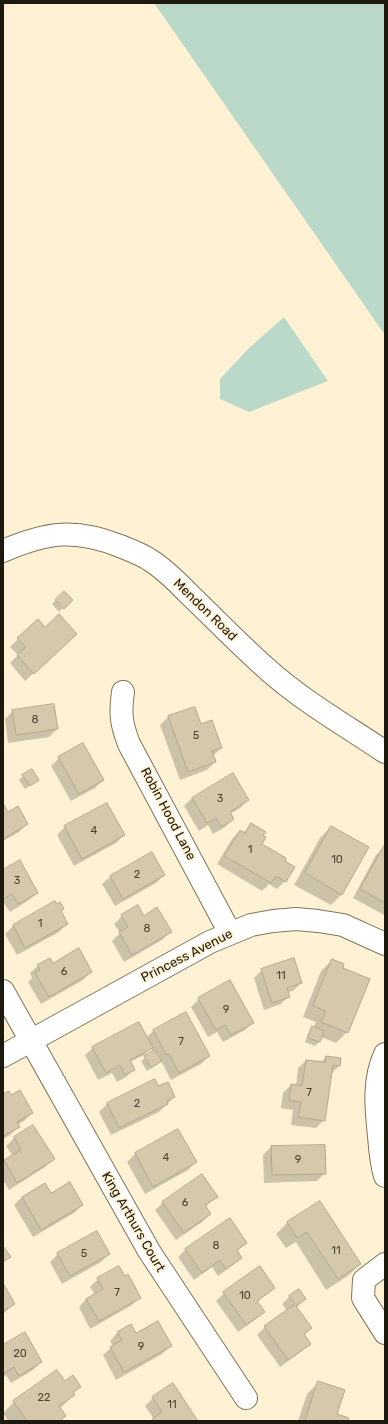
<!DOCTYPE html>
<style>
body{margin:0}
#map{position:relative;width:388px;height:1424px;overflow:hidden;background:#fff2d4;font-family:Rubik,sans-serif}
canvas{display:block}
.frame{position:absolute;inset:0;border:4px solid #1e190e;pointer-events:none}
</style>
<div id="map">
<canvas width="388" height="1424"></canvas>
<div class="frame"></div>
</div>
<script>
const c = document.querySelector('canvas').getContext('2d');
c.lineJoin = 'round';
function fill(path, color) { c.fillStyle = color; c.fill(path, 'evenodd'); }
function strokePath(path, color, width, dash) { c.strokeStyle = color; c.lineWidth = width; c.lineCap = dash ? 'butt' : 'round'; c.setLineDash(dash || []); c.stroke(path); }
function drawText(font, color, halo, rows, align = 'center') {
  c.font = font + ' Rubik,sans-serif'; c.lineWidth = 3.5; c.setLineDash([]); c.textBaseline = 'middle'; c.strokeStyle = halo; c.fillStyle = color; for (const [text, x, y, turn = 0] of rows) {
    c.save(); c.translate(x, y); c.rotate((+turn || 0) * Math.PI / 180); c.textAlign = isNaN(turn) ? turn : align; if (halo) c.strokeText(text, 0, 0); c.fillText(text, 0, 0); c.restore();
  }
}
fill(new Path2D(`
 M154,3H385V335Z
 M284,317L328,381L249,412L220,399V379L247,350Z`), '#bbd9c8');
fill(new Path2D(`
 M64,592L71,600L59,612L52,604Z
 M45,628L68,642L25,681L10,663L18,655L10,647L18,639Z
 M13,711L57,729L49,737L8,743L5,719Z
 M168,717L200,725L221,748L213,756L215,762L207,770L180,780L160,725Z
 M59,758L103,780L95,788L71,801L51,766Z
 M23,776L38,780L25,789L19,780Z
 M192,798L248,800L240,808L230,814L233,819L225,827L213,834L208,825L199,831L184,806Z
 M106,804L124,835L116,843L74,866L57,835L65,827Z
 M3,805L8,813L27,824L19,832L3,841Z
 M251,825L262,836L261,844L285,881L277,889L269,884L262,891L217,864L232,839L240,831L243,833Z
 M331,827L342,894L331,905L294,885L320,838Z
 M384,847L385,848L384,915L353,898L376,855Z
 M152,853L164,875L156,883L115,906L102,884L110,877Z
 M3,871L37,893L29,900L10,912L3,902Z
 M55,903L67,924L59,932L17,955L5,934L13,926Z
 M122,916L143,917L170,932L162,940L124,962L112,941L120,933L114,924Z
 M332,960L341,969L347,1032L336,1043L321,1037L319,1042L315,1046L305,1042L309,1032L313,1028L316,1022L303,1017L321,971Z
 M52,964L91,972L83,980L41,1004L28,982L32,978L30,973L38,966Z
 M262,970L301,983L293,991L288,992L289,996L281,1004L264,1010L254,978ZM293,985V987L283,990Z
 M199,999L252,1023L245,1030L223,1042L217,1032L208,1037L191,1007Z
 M185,1013L209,1056L201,1064L171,1080L161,1061L147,1071L141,1061L153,1052L151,1048L144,1055L130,1062L134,1069L126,1077L117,1082L112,1073L98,1080L85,1055L93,1048L146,1038L153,1031Z
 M326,1057L339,1066L331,1074L324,1120L316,1128L291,1125L293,1110L281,1108L283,1093L291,1085L296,1086L298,1068L306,1061L320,1063Z
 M155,1081L158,1088L174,1097L159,1112L111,1135L99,1112L107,1104Z
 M3,1095L11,1096L32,1113L24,1121L17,1125L18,1127L10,1135L3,1139Z
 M33,1126L53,1159L45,1167L9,1190L3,1180V1162L13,1156L6,1146L14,1138Z
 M177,1130L195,1162L188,1170L145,1194L127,1162L135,1154Z
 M271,1147L325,1173L317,1181L264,1183L263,1155Z
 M51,1194L82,1205L74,1213L33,1237L14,1205L22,1197Z
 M216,1197L205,1207L210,1214L202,1222L176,1240L155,1210L163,1203Z
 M320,1202L360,1264L349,1275L326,1290L296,1242L286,1248L276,1234L287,1223Z
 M245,1243L237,1251L241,1258L233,1265L218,1276L212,1267L194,1280L178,1257L186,1249Z
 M58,1254H109L101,1262L62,1284L50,1262Z
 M124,1278L139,1297L132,1305L90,1329L79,1307L86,1299L95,1295L90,1287L98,1279Z
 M3,1285L14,1304L3,1314Z
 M274,1288L257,1302L264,1312L256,1319L238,1332L216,1301L224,1293Z
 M290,1296L305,1299L296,1308L311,1328L304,1335L310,1344L302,1351L280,1367L257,1335L265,1327L287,1311L282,1304Z
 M130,1325L135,1334L170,1346L162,1354L116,1380L103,1355L113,1346L110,1341L117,1333Z
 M3,1346L41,1362L33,1370L11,1383L6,1375L3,1377Z
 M64,1382L80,1386L73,1394L74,1395L60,1408L65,1416L60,1421H8L3,1413L14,1402Z
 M318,1383L336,1415L346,1421H298L307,1394Z
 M173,1385L197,1421H151L154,1419L145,1406L153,1398Z`), '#0003');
const building = new Path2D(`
 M64,591L73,600L64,609L55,600Z
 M59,614L77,634L34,674L17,655L26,647L17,638L38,619L45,627Z
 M54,704L58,729L16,735L12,710Z
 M195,707L201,724L212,720L222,748L212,751L216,762L188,772L168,716Z
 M83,743L104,780L79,794L58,757Z
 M32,769L39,780L30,786L22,775Z
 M233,773L249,800L230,812L234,819L222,827L216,818L207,823L192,798Z
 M3,803L8,812L18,806L28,824L3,839Z
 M107,803L125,835L82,859L64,826Z
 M251,823L266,832L263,835L266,837L262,844L286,858L285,861L295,867L286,882L276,876L271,883L224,856L240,830L245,833Z
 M331,826L369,847L342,895L305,873Z
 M384,846L385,847V903L360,889Z
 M152,852L165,875L123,899L110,876Z
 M20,860L38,893L18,904L12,894L3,899V870Z
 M55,901L57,904L60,902L64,909L61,911L68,924L25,948L13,925Z
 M138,905L144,916L157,907L172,932L132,955L119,932L128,927L121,915Z
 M79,948L92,972L49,997L35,973L40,970L37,965L50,958L53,963Z
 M294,958L302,983L287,988L290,997L272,1003L261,969Z
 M332,959L344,964L343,968L370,979L348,1033L321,1022L326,1011L313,1006Z
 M230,980L254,1023L231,1035L225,1025L216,1030L198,998Z
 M186,1012L210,1056L179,1073L169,1054L166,1055L153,1030Z
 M139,1022L153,1048L130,1060L135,1070L125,1075L120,1065L106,1073L92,1047Z
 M312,1026L324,1031L320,1042L308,1038Z
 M155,1050L162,1061L151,1068L144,1056Z
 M326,1056L341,1058L340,1066L333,1065L325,1121L298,1117L301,1102L289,1100L291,1084L302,1086L306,1060L325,1062Z
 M155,1079L158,1086L168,1082L175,1097L167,1101L168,1104L119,1128L107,1103Z
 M20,1090L33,1113L17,1122L20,1127L3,1136V1094L9,1091L11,1095Z
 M33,1125L55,1159L17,1183L4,1160L21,1150L14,1137Z
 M178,1129L197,1162L153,1187L135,1153Z
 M325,1145L326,1174L272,1175L271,1146Z
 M202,1174L218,1197L205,1205L211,1214L184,1233L162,1202Z
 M70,1182L83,1205L41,1230L22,1197L45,1183L51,1193Z
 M320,1201L361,1264L338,1279L307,1232L297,1238L287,1222Z
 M230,1218L247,1243L237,1250L242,1258L226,1269L220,1260L202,1273L185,1249Z
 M97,1231L110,1254L70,1276L57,1253Z
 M3,1246L11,1257L3,1262Z
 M119,1266L125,1276L128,1274L141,1298L99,1321L86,1299L103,1289L97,1278Z
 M260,1266L275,1288L257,1301L265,1312L246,1325L223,1292Z
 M3,1283L15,1304L3,1311Z
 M299,1289L306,1299L296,1306L312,1328L304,1334L311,1344L288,1360L264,1326L295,1304L289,1296Z
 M158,1321L172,1346L124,1372L110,1347L122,1340L117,1332L131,1324L136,1333Z
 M25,1332L42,1362L19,1376L14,1367L3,1374V1345Z
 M57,1370L65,1381L73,1375L81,1387L73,1392L75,1395L59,1406L66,1416L59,1421H27L13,1401Z
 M318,1381L345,1390L337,1414L349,1418L347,1421H305Z
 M173,1383L198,1421H153L152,1419L162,1412L152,1397Z`);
fill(building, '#d5c8ab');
strokePath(building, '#b4a88c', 1);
const minor = new Path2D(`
 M3,551C47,532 75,528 120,546C130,550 141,554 150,560C166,570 179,584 191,596C216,620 240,645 266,668C301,700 345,725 385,752
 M123,692C120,714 121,723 129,744L230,933
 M3,991L149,1251L246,1398
 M385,1054C373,1080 376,1108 379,1136C380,1149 381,1163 385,1176
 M3,1056L210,942L251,925L273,921L296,919L318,921L343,925L385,944
 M385,1264L364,1280L363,1298L385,1333`);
strokePath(minor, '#807459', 24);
strokePath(minor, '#fff', 22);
drawText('11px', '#4c4535', null, [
 ["8",35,720],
 ["5",196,736],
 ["3",220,799],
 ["4",94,831],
 ["1",250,850],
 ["10",337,860],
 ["2",137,875],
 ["3",17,881],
 ["1",40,924],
 ["8",147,929],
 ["6",64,972],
 ["11",281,976],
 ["9",226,1010],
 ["7",181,1042],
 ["7",309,1093],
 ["2",137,1104],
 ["4",166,1158],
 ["9",298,1160],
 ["6",185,1203],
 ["8",216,1246],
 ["11",336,1251],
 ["5",84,1254],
 ["7",117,1293],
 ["10",245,1296],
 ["9",141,1347],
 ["20",20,1354],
 ["22",44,1398],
 ["11",172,1405]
]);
drawText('13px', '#1e190e', '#fff2d4', [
 ["Mendon Road",205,610,44],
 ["Robin Hood Lane",168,814,62],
 ["Princess Avenue",187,956,-27],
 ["King Arthurs Court",133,1222,60]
]);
</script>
